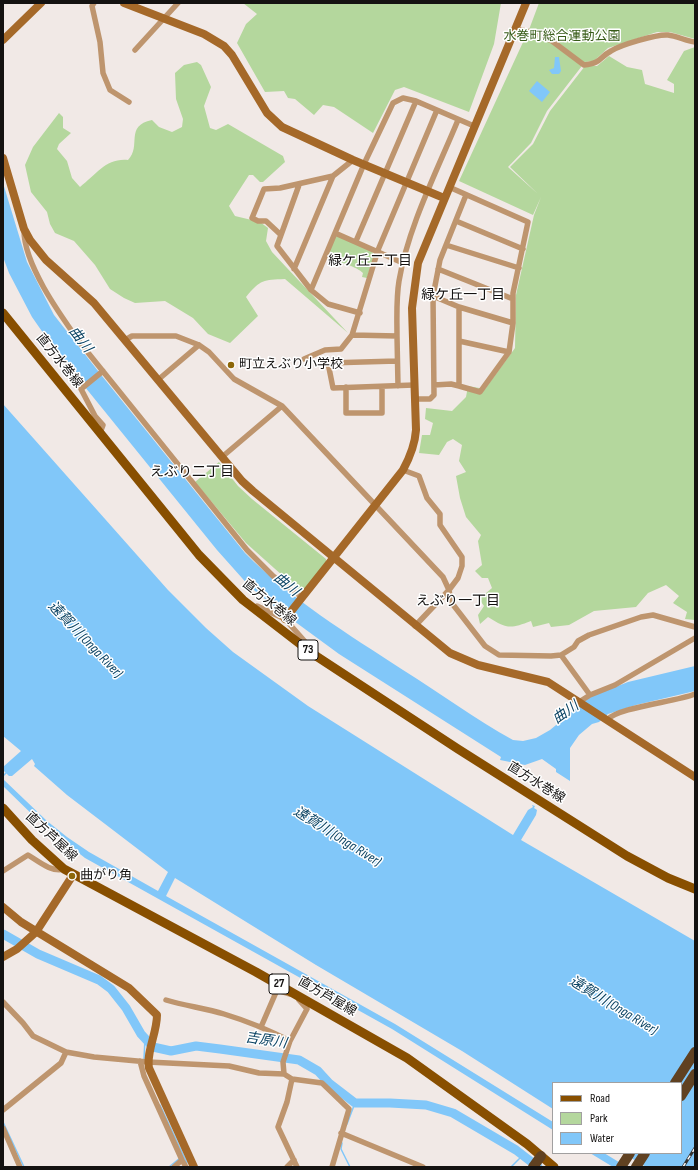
<!DOCTYPE html>
<meta charset="utf-8">
<style>
body{margin:0}
#map{position:relative;width:698px;height:1170px;overflow:hidden;background:#f1e9e6;font-family:"Sofia Sans Condensed",sans-serif}
canvas{display:block}
.frame{position:absolute;inset:0;border:4px solid #141211;pointer-events:none}
.legend{position:absolute;left:552px;top:1082px;width:130px;height:72px;box-sizing:border-box;background:#fff;border:1px solid #a1a0a0;margin:0;padding:5px 7px;list-style:none;font-size:12px;color:#141211}
.legend li{display:flex;align-items:center;gap:8px;height:20px}
.legend b{width:20px;border:1px solid #a1a0a0}
</style>
<div id="map">
<canvas width="698" height="1170"></canvas>
<div class="frame"></div>
<ul class="legend">
<li><b style="height:5px;background:#884f00"></b>Road</li>
<li><b style="height:11px;background:#b4d79d"></b>Park</li>
<li><b style="height:11px;background:#81c7f9"></b>Water</li>
</ul>
</div>
<script>
const c = document.querySelector('canvas').getContext('2d');
c.lineJoin = 'round';
function fill(path, color) { c.fillStyle = color; c.fill(path, 'evenodd'); }
function strokePath(path, color, width, dash) { c.strokeStyle = color; c.lineWidth = width; c.lineCap = dash ? 'butt' : 'round'; c.setLineDash(dash || []); c.stroke(path); }
function drawText(font, color, halo, rows, align = 'center') {
  c.font = font + ' "Sofia Sans Condensed","Noto Sans JP",sans-serif'; c.lineWidth = 3; c.setLineDash([]); c.textBaseline = 'middle'; c.strokeStyle = halo; c.fillStyle = color; for (const [text, x, y, turn = 0] of rows) {
    c.save(); c.translate(x, y); c.rotate((+turn || 0) * Math.PI / 180); c.textAlign = isNaN(turn) ? turn : align; if (halo) c.strokeText(text, 0, 0); c.fillText(text, 0, 0); c.restore();
  }
}
fill(new Path2D(`
 M243,3H501L494,44L469,112L404,87L395,90L373,133L334,107L323,105L314,115L295,99L288,98L284,91L265,92L237,43L246,24L257,14Z
 M539,3H695V39L670,32H657L608,48L594,61L585,62L547,111L531,143L508,167L538,194L510,167L533,144L550,111L585,66H597L609,56L627,67L642,70L645,84L674,93V84L667,80L684,51L695,47V620L685,619L687,612L673,603L679,596L666,585L648,593L636,607L594,611L569,625L551,627L549,623L533,627L531,621C510,629 507,629 488,617L480,624L478,615L484,606L479,599L492,588L488,578H482L475,571L482,565L478,541L481,535L466,517L460,498L456,476L466,472L459,461L462,445L453,439L447,442L439,455L419,453L422,435H430L433,423L425,419L426,408L452,411L466,397L468,386L485,389L515,348L516,295L534,215L541,197L533,215L459,181L530,27Z
 M197,62L201,65L211,87L204,106L210,128L216,130L228,124L283,156L285,162L263,182H260L253,175H249L229,206L235,216L260,222L268,228L266,241L272,252L348,333L285,279C263,280 261,279 246,297L258,316L230,343L208,334L193,318L165,301L135,303L124,298L110,289L95,265L74,241L55,233L50,224L47,212L31,192L25,165L33,147L59,113L63,117V128L71,133L59,144L57,149L67,161L72,178L80,187C97,174 106,158 128,160C142,146 124,126 152,120L159,127L172,132L182,127L183,119L176,99L175,73L184,65Z
 M337,236L372,251L374,255L367,278L362,277L363,273C358,267 336,261 327,257L335,237Z
 M219,462L238,486L252,499L326,559V563L302,593L246,543L195,482Z`), '#b4d79d');
fill(new Path2D(`
 M555,57H559L561,71L559,74H552L549,70L554,68Z
 M537,81L550,92L542,102L529,91Z
 M3,183L27,262L54,315L102,376L245,553C292,600 348,634 403,670C440,693 475,719 513,740L523,741L536,738L550,730L590,697L628,682L695,666V691L636,705L608,714L599,722L592,724L579,735L570,748V781L556,772V769L542,759L525,765L500,760L501,757L339,654L279,610L250,587L217,550L55,350L32,317L9,273L3,257Z
 M3,404L168,590L206,628L233,652L308,706L513,835L528,810L533,807L532,805L535,806L534,808L537,810L536,815L521,840L695,941V1167H646L623,1153H681V1083H553V1109L462,1051L316,965L175,878L166,896L395,1024L553,1122V1130L392,1029L85,858L43,825L3,786V779L47,821L67,837L89,852L158,891L168,872L67,795L34,766L35,764L32,759L12,776H9L3,770V767L21,751L3,736Z
 M590,1153H604L627,1167H613Z`), '#81c7f9');
strokePath(new Path2D(`
 M3,776L7,772
 M144,1059L145,1038
 M160,1105L187,1163
 M3,1122L24,1167
 M347,1124L355,1103
 M342,1143L341,1149L350,1167
 M169,1167L180,1158
 M511,1167L523,1155`), '#81c7f9', 1.5);
strokePath(new Path2D(`
 M3,934L38,954L99,980L111,989L126,1008L141,1034L153,1047L171,1051L196,1046L220,1049L299,1060L318,1071L329,1083L355,1103H390L426,1105L453,1113L516,1150L538,1167`), '#81c7f9', 9);
strokePath(new Path2D(`
 M94,3L92,6L100,42L103,73L110,90L129,102
 M516,29L536,33L552,41L584,65C602,63 598,58 611,51C620,45 657,34 668,35C677,36 686,41 695,42
 M135,50L178,3
 M353,160L333,176L280,188L264,189L252,218L258,221H266L281,235L277,246L311,290L328,304L360,313
 M449,187L528,222L513,293V323L509,352L480,392L459,386V307
 M456,221L523,249
 M24,229C23,264 61,316 81,344L247,550L273,576L302,597
 M335,233L403,263
 M281,235L299,185
 M356,241L416,101
 M446,245L519,268
 M294,269L333,176
 M438,269L513,299
 M311,290L364,164L393,103L403,98L416,101L474,126
 M433,296L459,307L513,323
 M352,335L397,336C397,318 396,299 399,281C408,227 437,171 458,120
 M397,336L398,386
 M125,340L132,336H176L199,345L209,352L234,379L282,406L443,577L449,590L451,602L485,646L499,655L551,656L561,655L574,647L578,641L589,635L641,617L653,615L695,627
 M459,341L509,352
 M304,359L325,350L341,349L352,335L378,250L437,110
 M397,361L328,363L333,388L414,385
 M159,379L199,345
 M434,385L451,384L459,386
 M346,387V413H382V387
 M415,399H430L434,395L433,296L440,260L466,195
 M100,433L103,425L95,416L81,389L103,371
 M222,457L282,406
 M403,470L419,476L427,498L440,514V525L462,557V566L458,578L449,590L415,626
 M257,606L285,619L308,645
 M561,655L590,695
 M579,702L590,695L615,685L695,638
 M607,720C618,707 676,702 695,694
 M3,871L28,855C38,861 52,873 64,869
 M166,1000C185,1006 205,1008 224,1014C247,1021 269,1030 290,1041L283,1062L284,1074
 M3,1002L23,1023L33,1036L66,1052L94,1057L148,1062L229,1066L259,1073L284,1074L292,1079L322,1083L349,1109L332,1167
 M261,1027L277,990L290,994
 M290,1041L307,1009L299,1000
 M140,1061L144,1076L182,1160
 M292,1079L287,1102L278,1127L297,1167
 M3,1110L61,1063L66,1052
 M3,1128L20,1167
 M341,1133L423,1167
 M174,1167L182,1160L186,1167
 M287,1167L294,1160`), '#be956e', 5.5);
strokePath(new Path2D(`
 M124,3L204,34L224,46L232,55L267,113L282,127L353,160L444,198
 M3,40L41,3
 M3,158L24,229L30,240L46,260L94,303L242,481L253,491L450,653L478,665L548,682L695,777
 M285,619L403,470C410,457 415,445 416,430L412,308L418,263L526,3
 M3,907L21,922L129,988L157,1015C157,1033 146,1052 149,1068L194,1167
 M3,957L17,949L36,932L73,875`), '#a56929', 8);
strokePath(new Path2D(`
 M3,313L199,555L243,600L313,654L458,749L627,856L668,878L695,889
 M3,808L32,840L64,869L256,972L407,1058L527,1144L554,1167`), '#884f00', 9);
strokePath(new Path2D(`
 M675,1083L695,1052
 M681,1096L695,1074
 M533,1167L541,1156
 M621,1167L630,1153
 M636,1167L645,1153`), '#604121', 10);
const rail = new Path2D(`
 M683,1167L695,1148`);
strokePath(rail, '#363432', 3);
strokePath(rail, '#fff', 1.5, [4.5]);
for (const [x, y, r, color] of [
 [231,365,4,"#8d6709"],
 [72,876,4,"#8d6709"]
]) { const dot = new Path2D(); dot.arc(x, y, r, 0, 2 * Math.PI); c.fillStyle = color; c.fill(dot); strokePath(dot, '#fff', 1.5); }
for (const [x, y, w] of [
 [308,650,20],
 [279,984,20]
]) { const box = new Path2D(); box.roundRect(x - w / 2, y - 10, w, 20, 3); c.fillStyle = '#fff'; c.fill(box); strokePath(box, '#141211', 1); }
drawText('bold 12px', '#141211', null, [
 ["73",308,650],
 ["27",279,984]
]);
drawText('13px', '#375b17', '#fff', [
 ["水巻町総合運動公園",562,37]
]);
drawText('13px', '#141211', '#fff', [
 ["直方水巻線",59,361,51],
 ["直方水巻線",269,603,39],
 ["直方水巻線",536,783,32],
 ["直方芦屋線",51,837,43],
 ["直方芦屋線",327,997,30]
]);
drawText('13px', '#141211', '#fff', [
 ["町立えぶり小学校",239,365],
 ["曲がり角",80,876]
], 'left');
drawText('14px', '#141211', '#fff', [
 ["緑ケ丘二丁目",370,261],
 ["緑ケ丘一丁目",463,295],
 ["えぶり二丁目",192,472],
 ["えぶり一丁目",458,601]
]);
drawText('italic 14px', '#0c4464', '#fff', [
 ["曲川",80,340,52],
 ["曲川",286,585,39],
 ["遠賀川 (Onga River)",85,640,46],
 ["曲川",566,713,-35],
 ["遠賀川 (Onga River)",337,837,32],
 ["遠賀川 (Onga River)",613,1006,31],
 ["吉原川",266,1041,9]
]);
</script>
